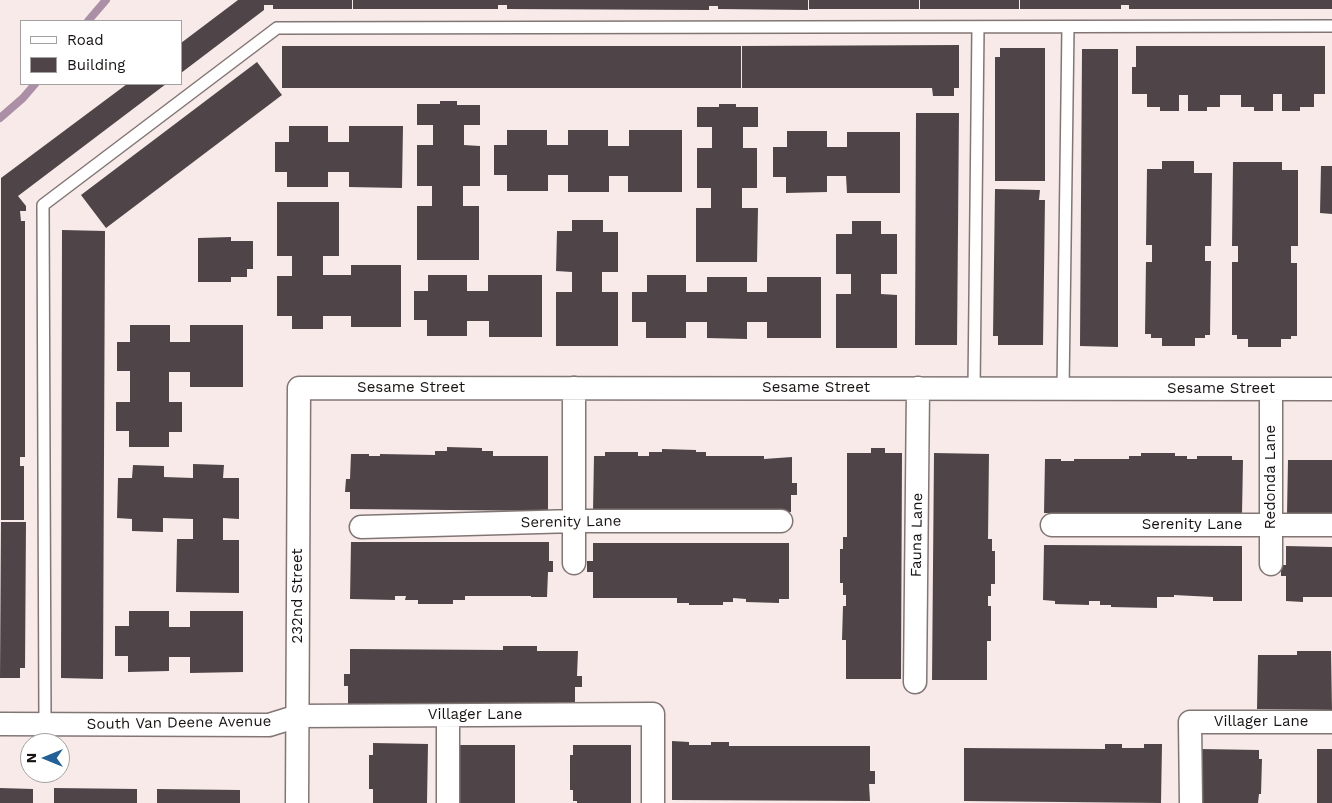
<!DOCTYPE html>
<style>
body{margin:0}
#map{position:relative;width:1332px;height:803px;overflow:hidden;background:#f7eae8;font-family:"Work Sans",sans-serif}
canvas{display:block}
.legend{position:absolute;left:20px;top:20px;width:162px;height:65px;box-sizing:border-box;background:#fff;border:1px solid #a2a1a0;margin:0;padding:6px 9px;list-style:none;font-size:15px;color:#171312}
.legend li{display:flex;align-items:center;gap:10px;height:25px}
.legend b{width:25px;border:1px solid #a2a1a0}
.north{position:absolute;left:20px;top:733px;width:50px;height:50px;box-sizing:border-box;background:#fff;border:1px solid #a2a1a0;border-radius:50%;rotate:270deg;font-size:14px;font-weight:700;line-height:20px;text-align:center;color:#171312}
.north::after{content:'';display:block;margin:auto;width:18px;height:22px;background:#236097;clip-path:polygon(50% 0,100% 100%,50% 72%,0 100%)}
</style>
<div id="map">
<canvas width="1332" height="803"></canvas>
<ul class="legend">
<li><b style="height:6px;background:#fff"></b>Road</li>
<li><b style="height:14px;background:#4f4548"></b>Building</li>
</ul>
<div class="north">N</div>
</div>
<script>
const c = document.querySelector('canvas').getContext('2d');
c.lineJoin = 'round';
function strokePath(path, color, width, dash) { c.strokeStyle = color; c.lineWidth = width; c.lineCap = dash ? 'butt' : 'round'; c.setLineDash(dash || []); c.stroke(path); }
function fill(path, color) { c.fillStyle = color; c.fill(path, 'evenodd'); }
function drawText(font, color, halo, rows, align = 'center') {
  c.font = font + ' "Work Sans",sans-serif'; c.lineWidth = 5; c.setLineDash([]); c.textBaseline = 'middle'; c.strokeStyle = halo; c.fillStyle = color; for (const [text, x, y, turn = 0] of rows) {
    c.save(); c.translate(x, y); c.rotate((+turn || 0) * Math.PI / 180); c.textAlign = isNaN(turn) ? turn : align; if (halo) c.strokeText(text, 0, 0); c.fillText(text, 0, 0); c.restore();
  }
}
strokePath(new Path2D(`
 M88,21L106,0
 M0,118L23,98L35,84`), '#ab8fa6', 8);
fill(new Path2D(`
 M238,0H352V9H273V5H264V10L181,73V43Z
 M353,0H808V10L718,9V6H709V10L507,9V5H498V9H353Z
 M809,0H919V9H809Z
 M920,0H1019V9H920Z
 M1020,0H1332V9H1129V5H1121V9H1020Z
 M959,45V88H954V96H933L932,88H742V46Z
 M282,46H741V88H282Z
 M1136,46H1325V94H1314V107H1300V111H1282V94H1273V111H1254V107H1241V95H1220V107H1207V111H1188V95H1179V111H1160V107H1147V94H1132V67H1136Z
 M1000,48H1045V181H995V57H1000Z
 M1082,49H1118V347L1080,346Z
 M257,62L282,95L106,228L81,195Z
 M127,84H166L18,196L26,206V211H20L21,221H25V457H20V466H24V520H1V178Z
 M440,101H457V105H480V125H464V145L480,146V186H463V206H479V260H417V206H432V186H417V145H433V125H417V104H440Z
 M719,104H736V107H758V127H743V148H757V188H742V208H758L757,262H696V208H711V188H697V148H712V127H697V107H719Z
 M916,113H959L957,345H915Z
 M289,126H328V142H349V126H403L402,188L349,187V172H328V187H287V172H275V142H289Z
 M507,130H547V145H568V130H608V146H629V130H682V192H628V176H609V192H568V175H548V191H507V175H494V145H507Z
 M787,131H827V147H847V132H900V193H847L846,176H827V192L786,193V177H773V147H787Z
 M1162,161H1194V173H1212L1211,246H1205V261H1211L1210,335H1205V338H1195V346H1162V338H1151V334H1145L1146,262H1152V245H1146L1147,169H1162Z
 M1233,162H1282V170H1298V246H1291V263H1297V336H1291V339H1281V347H1248V339H1237V335H1232V262H1238V246H1232Z
 M1321,166H1332V214L1320,213Z
 M995,189L1040,190L1039,200H1045L1043,345H998V336H993Z
 M277,202H339V256H323V275H351V265H401V327H351V316H323V329H292V316H277V276H292V256H277Z
 M572,220H603V232H618V272H602V292H618V346H556V292H572V272L556,271L557,231H572Z
 M852,221H881V234H897V274H881V294L897,295V348H836V294H851V274H836V234H852Z
 M62,230L105,231L103,679L61,678Z
 M231,237V241H253V269H247V277H231V282H198V238Z
 M428,275H467V291H488V275H542V337H489V321H467V336H427V320H414V291H428Z
 M647,275H686V292H707V277H747V292H767V277H821V338H767V322H747V339L707,338V322H686V338H646V322H632V292H647Z
 M130,325H170V342H190V325H243V387H190V372H169V402H182V432H169V447H129V431H116V402H130V371H117V342H130Z
 M447,447L482,448V451H493V456H548V511L350,509V492H345L346,479H350L351,454H369V456H380V454L435,455V451H447Z
 M871,448H885V453H902L901,679H846V640H842L843,606H846V595H843V583H840V549H843V537H847V453H871Z
 M662,449L696,450V452H706V456H764V459L792,457V483H797V495H791V512L593,511L594,456H605V452H638V456H649V452H662Z
 M934,453L989,454L988,539H992V551H995V584H991V596H988V606H991V641H987V680H932Z
 M1141,453H1175V456H1187V459H1197V456H1232V460H1243L1242,514L1044,513L1045,459H1061V461H1074V459H1129V456H1141Z
 M1288,460H1332V514H1287Z
 M193,464L224,465L223,478H239V519L223,518V540H239V593L176,592L177,539H193V519L163,518V532L132,531V519L117,518L118,478H132L133,465L164,466V477L193,478Z
 M1,522H26L25,668H20V678H0Z
 M351,542H549V561H553V572H548L547,597H531V596H465V600H453V604H418V600H405L406,596H395V600L350,599Z
 M593,543H789V599H779V603L746,602V599L733,598V602H723V605H689V603H677V598H593V572H587V561H593Z
 M1044,545L1242,546V601H1213V597L1174,595V597H1157V608L1111,607V605H1100V601H1089V605L1055,604V601L1043,600Z
 M1286,546L1332,547V597H1303V602L1286,601V576H1281V565H1286Z
 M129,611H169V627H190V611H243V672L190,673V657H169V671L128,672V656H115V626H129Z
 M503,646H537V651H578L577,676H582V687H575V705L348,704V686H344V674H350V649L503,650Z
 M1297,651H1331L1332,710L1257,709L1258,655H1297Z
 M672,741L689,742V745H711V742H729V746H870V771H875V784H869L870,801L672,800Z
 M373,743L428,744L427,803H373V789H369V755H373Z
 M1105,744H1122V748H1144V744H1162L1161,803L964,801V748L1105,749Z
 M460,745H515V803H460Z
 M573,745H631V803H577V801H573V790H570V755H573Z
 M1201,749L1259,750V759H1262L1261,794H1259L1258,803H1200Z
 M1317,749H1332V803H1317Z
 M0,788L33,789V803H0Z
 M54,788L137,789V803H54Z
 M157,789L240,790V803H157Z`), '#4f4548');
const lane = new Path2D(`
 M974,389L978,27
 M1063,389L1068,27
 M45,724L43,205L277,28L1332,26`);
const street = new Path2D(`
 M574,388V563
 M1271,389V564
 M1052,525H1332
 M361,527L575,521H781
 M915,682L918,388
 M0,724L269,725L298,716L653,714V803
 M297,803L299,388L1332,389
 M448,803V716
 M1191,803L1190,722H1332`);
strokePath(lane, '#827675', 14);
strokePath(street, '#827675', 25);
strokePath(lane, '#fff', 11);
strokePath(street, '#fff', 22);
drawText('15px', '#171312', '#fff', [
 ["Sesame Street",411,388],
 ["Sesame Street",816,388],
 ["Sesame Street",1221,389],
 ["Redonda Lane",1271,477,-90],
 ["Serenity Lane",571,522,-1],
 ["Serenity Lane",1192,525],
 ["Fauna Lane",917,535,-89],
 ["232nd Street",298,596,-90],
 ["Villager Lane",475,715],
 ["Villager Lane",1261,722],
 ["South Van Deene Avenue",179,723,-1]
]);
</script>
